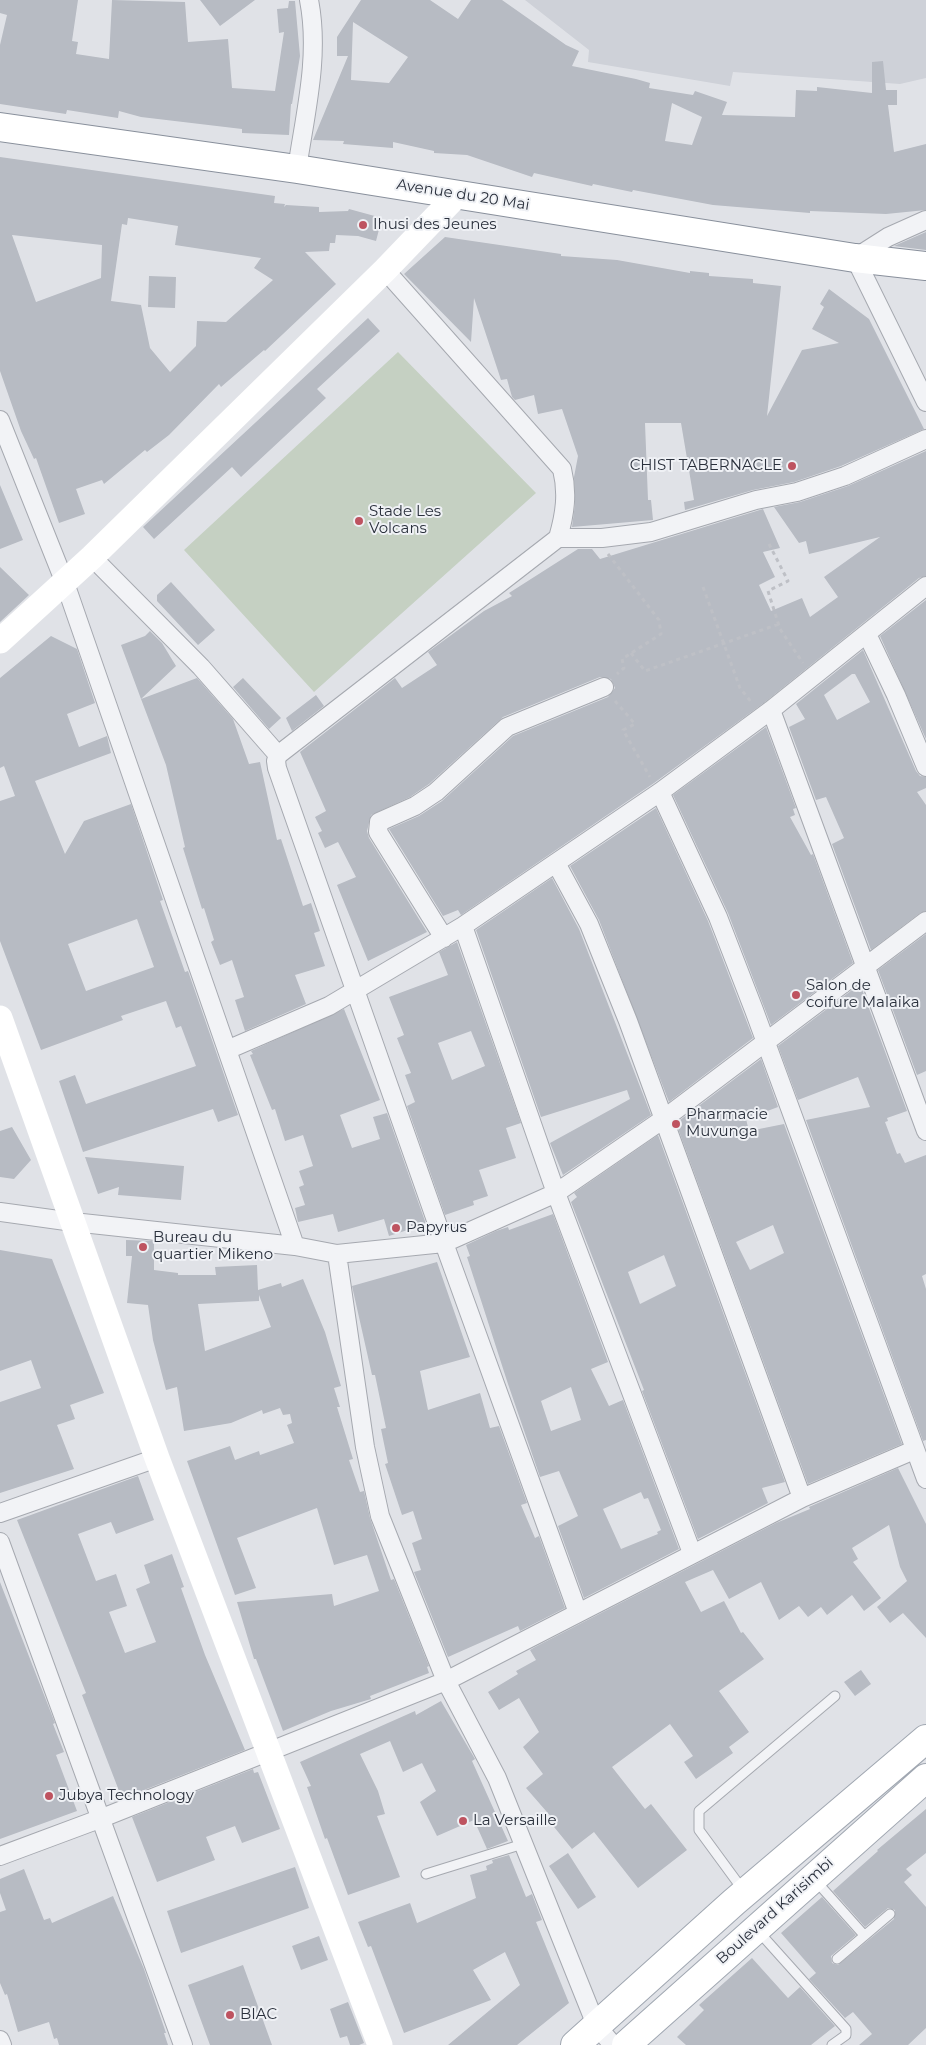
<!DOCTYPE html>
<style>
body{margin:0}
canvas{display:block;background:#e0e2e7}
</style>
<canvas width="926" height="2045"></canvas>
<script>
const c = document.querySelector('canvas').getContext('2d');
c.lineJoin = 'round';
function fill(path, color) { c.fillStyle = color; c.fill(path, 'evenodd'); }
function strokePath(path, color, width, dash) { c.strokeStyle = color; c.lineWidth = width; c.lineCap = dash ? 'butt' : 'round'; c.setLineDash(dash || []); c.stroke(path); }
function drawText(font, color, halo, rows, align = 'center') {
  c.font = font + ' Montserrat,sans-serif'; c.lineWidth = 4; c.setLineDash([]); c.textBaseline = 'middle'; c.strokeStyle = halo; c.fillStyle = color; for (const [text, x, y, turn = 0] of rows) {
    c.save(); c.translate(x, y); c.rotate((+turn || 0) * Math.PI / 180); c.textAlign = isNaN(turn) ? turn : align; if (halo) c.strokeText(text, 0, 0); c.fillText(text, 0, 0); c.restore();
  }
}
fill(new Path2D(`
 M525,0H926V78L900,84L733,72L730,86L588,62L589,50Z`), '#ced1d8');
fill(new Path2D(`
 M398,352L536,493L314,692L184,550Z`), '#c5d0c2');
fill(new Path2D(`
 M0,0H78L72,41L78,42L76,54L109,59L112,0L185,2L188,42L228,39L232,88L275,91L284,32L279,33L277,9L288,8L289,1H295L300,56L292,104H291L289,135L242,133V129L141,117L119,111L118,118L67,110L66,114L0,104V45L7,15L0,13Z
 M200,0H255L220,26Z
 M361,0H430L458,19L471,0H502L566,45L579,51L572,66L636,79L650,83L649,88L693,95L695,91L727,102L722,115L795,117L796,90L817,91V87L872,93V62L883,61L886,90H897V105H888L894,152L926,144V210L886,214L810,211V213L713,205L633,190L632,192L593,184L592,186L534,173L532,177L467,155L434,153V151L393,142V148L343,144L344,141L313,140L348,56H337V37ZM353,22L408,57L389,83L351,80ZM672,103L702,117L692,145L665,141Z
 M0,157L275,196L274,203L285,204L284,207L286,205L319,207V212L348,211L349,209L382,218L376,241L358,236L336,235L335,243H330L329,251L305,252L336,284L265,351L264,350L221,387L219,384L169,435L147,452L145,450L104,484L102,480L76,489L85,514L59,523L36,458L34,459L21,431L0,371ZM128,218L178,226L175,245L261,258L254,268L273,280L226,322L197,321L196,346L170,372L150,348L141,305L111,301L122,224L127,225ZM12,235L102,245L101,278L36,302Z
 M926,232V250L894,246Z
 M445,237L561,254V256L617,260L690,273V271L709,273V276L753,279V283L781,286L767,416L802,350L839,343L812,329L824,307L820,304L829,289L869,319L924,429L841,466L794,482L753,490L685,510L684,502L694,500L681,423H645L648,500H651L653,520L572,527L575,504L574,477L578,456L562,409L538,414L534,395L515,400L512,397L507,379L501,380L474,298L471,342L404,274Z
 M149,276L176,277L175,308L148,307Z
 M368,318L380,331L317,389L326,398L241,477L232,467L154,539L143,527Z
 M926,451V576L919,578L765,702L654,783L461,915L458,910L443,916L389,829L419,816L442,801L513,736L608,697L615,688L611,679L600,677L503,717L429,784L410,797L371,815L367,831L369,838L427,932L368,961L337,885L356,877L338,842L325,848L318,833L322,831L315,817L326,811L300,752L395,678L402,688L437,665L428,652L484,611L512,596L509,593L578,549H592L600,559L763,509L780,548L763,552L775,577L759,585L771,611L802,598L810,617L838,597L824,577L880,537L809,554L806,541L799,543L774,507L800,502L848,486Z
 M0,485L23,540L0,549Z
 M0,567L29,595L0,622Z
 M171,582L215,630L198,645L157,601V595Z
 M926,600V739L880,636Z
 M150,631L162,643L176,666L141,699L121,645L145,636Z
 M51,636L77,649L95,703L67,714L79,747L107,736L111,753L35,781L65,854L84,821L131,804L163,900L160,901L185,972L188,971L238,1115L218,1122L213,1109L83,1152L59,1081L75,1075L86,1104L196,1066L181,1026L176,1028L166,1001L121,1016L123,1020L41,1050L0,941V801L15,796L4,766L0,768V678ZM137,919L154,967L86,991L68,944Z
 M863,650L916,771L920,776L926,777V788L917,792L926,805V911L920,913L871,950L832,844L844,838L826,797L816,800L789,727L805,719L796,704ZM852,674H855L870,702L837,720L824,695Z
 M197,678L233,719L249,764L260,762L277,840L281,839L303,906L311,903L320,931L314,933L325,966L295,975L306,1004L245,1031L235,1000L244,997L232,960L220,965L211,942L214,940L204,908L202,909L183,848L185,847L166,765L141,699Z
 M243,678L281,718L269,729L233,687Z
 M316,695L324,706L292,731L286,718Z
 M766,727L796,808L793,809L795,815L790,817L811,855L813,854L853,963L771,1025L728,913L673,795Z
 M656,808L708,921L753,1038L669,1102L599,920L570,866Z
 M552,878L579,929L651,1115L563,1175L550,1143L630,1099L627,1090L541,1117L476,930Z
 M926,934V1071L917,1075L878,970Z
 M457,942L521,1123L506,1128L516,1158L479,1170L488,1196L473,1201L474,1205L445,1215L407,1106L415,1102L405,1075L411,1073L397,1038L404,1035L389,997L448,975L439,952ZM471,1031L485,1066L452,1080L438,1043Z
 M860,984L907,1111L887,1118L888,1121L885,1122L897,1154L900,1153L905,1163L926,1155V1274L922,1276L926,1289V1440L923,1441L806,1120L870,1107L858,1077L798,1100L778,1046Z
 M344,1009L380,1100L340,1115L352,1148L380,1139L373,1117L387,1113L426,1224L389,1236L384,1219L338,1232L333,1214L298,1222L295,1208L305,1205L299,1187L304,1185L299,1171L313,1166L303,1135L285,1141L275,1109L272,1110L250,1055L253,1054L251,1051Z
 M761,1059L778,1107L746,1119L749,1131L784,1124L902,1444L808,1484L676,1123ZM773,1225L784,1253L750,1270L736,1242Z
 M12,1127L31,1160L14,1179L0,1177V1131Z
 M658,1135L785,1482L762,1488L768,1503L698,1539L642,1391L644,1390L571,1202L577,1197L574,1193ZM664,1255L676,1286L640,1304L628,1272Z
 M85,1157L184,1166L181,1200L118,1195L119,1187L98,1194Z
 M553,1214L608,1362L591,1369L609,1406L623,1400L679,1549L584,1598L558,1526L578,1516L559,1471L540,1477L508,1384L467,1257L470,1256L466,1245L496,1231L508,1227L509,1230ZM571,1387L581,1420L551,1431L541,1401ZM641,1492L644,1499L648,1498L661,1530L657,1532L658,1534L621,1549L603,1509Z
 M126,1240L154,1241V1270L178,1273V1275H216L215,1267L257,1265L258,1290L281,1283L282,1287L303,1279L325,1332L341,1386L334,1388L340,1407H337L353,1459L349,1460L360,1492L364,1491L370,1518L391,1580L394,1579L429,1666L427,1667L429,1673L370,1696L371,1699L331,1711L283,1731L256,1659H254L237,1602L332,1594L334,1606L379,1591L367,1555L334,1565L317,1508L237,1538L256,1588L235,1595L187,1461L230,1446L235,1460L259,1451L260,1455L294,1443L287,1425L292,1423L290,1414L283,1415L280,1408L263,1414L262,1410L231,1423L184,1431L177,1387L166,1390L153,1340L148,1305L127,1303L132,1256H126ZM259,1295L271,1327L205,1351L198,1304L259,1301Z
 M0,1250L52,1259L104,1393L70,1405L75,1419L57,1425L74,1469L0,1493V1402L41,1388L31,1360L0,1371Z
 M437,1262L470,1357L420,1371L428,1410L480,1393L490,1428L499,1426L527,1503L521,1505L535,1538L539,1536L565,1608L520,1631L518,1626L448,1657L414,1572L421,1570L412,1543L422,1539L413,1511L402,1515L385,1464L388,1463L381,1429L386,1428L375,1375H372L352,1286Z
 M898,1468L926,1524V1638L903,1613L890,1623L877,1607L907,1581L900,1567L889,1525L852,1548L858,1559L853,1562L881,1598L864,1611L852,1595L827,1615L821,1607L808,1617L799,1606L779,1620L761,1582L729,1599L713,1570L685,1582L701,1612L724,1601L741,1633L743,1632L764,1659L719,1691L749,1732L729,1747L733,1753L696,1779L684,1762L693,1756L670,1724L612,1767L645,1809L651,1804L687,1850L638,1888L594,1832L572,1849L550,1822L553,1819L526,1788L543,1774L523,1747L539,1732L519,1698L499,1710L488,1692L518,1674L516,1671L536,1660L530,1650L535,1647L776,1523L810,1509L809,1507Z
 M138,1476L154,1520L116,1534L111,1522L78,1534L96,1581L116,1574L127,1606L109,1612L125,1653L156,1642L136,1589L150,1583L144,1565L172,1554L184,1587L181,1588L205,1655L245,1750L124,1798L123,1795L121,1796L82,1695L86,1693L17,1520Z
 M0,1582L55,1723L53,1724L64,1752L56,1755L77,1811L0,1839Z
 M861,1670L871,1684L855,1696L844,1682Z
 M441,1701L475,1759L472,1761L508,1841L487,1849L474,1820L437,1836L420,1802L436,1791L422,1763L403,1772L390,1741L360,1754L378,1791L385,1814L377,1816L400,1877L348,1895L327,1838L325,1839L307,1787L311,1786L300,1762L415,1711L416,1715Z
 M253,1769L254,1773L258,1772L280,1829L242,1843L235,1826L206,1837L215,1860L157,1882L132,1817Z
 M926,1809V1853L906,1869L912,1875L904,1882L926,1907V2028L908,2045H859L872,2034L853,2012L845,2018L809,1979L816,1973L781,1933L822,1897L856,1935L831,1956L832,1963L838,1965L894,1919L895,1910L888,1908L865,1927L833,1891L878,1851L877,1850Z
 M568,1853L596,1897L578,1909L549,1866Z
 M509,1855L526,1897L532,1894L542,1920L536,1922L569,2003L517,2045H448L520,1985L505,1952L473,1970L491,2000L404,2033L371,1946L368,1947L358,1922L410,1903L417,1923L476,1898L470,1875L487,1870L486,1866L493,1863L492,1860Z
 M295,1867L309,1908L181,1953L167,1911Z
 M24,1869L44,1920L50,1918L52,1923L113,1896L144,1969L166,2033H164L168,2045H59L57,2038L54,2039L49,2022L18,2032L7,1994L5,1995L0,1983V1912L6,1910L0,1893V1879Z
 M319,1936L328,1960L301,1970L292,1946Z
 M752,1958L788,1998L800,1987L835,2026L811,2045H686L677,2037L704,2010L699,2005Z
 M243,1965L272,2045H210L188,1985Z
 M348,2002L364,2043L359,2045H350L347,2036L340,2038L330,2009Z`), '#b7bbc3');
const lane = new Path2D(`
 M426,1874L523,1844
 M815,1880L864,1935
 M743,1890L699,1830V1811L835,1696
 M759,1932L846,2029V2035L832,2045
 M837,1959L890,1914`);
const street = new Path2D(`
 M297,169C305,114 320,56 309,0
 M926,220L888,237L855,258L926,402
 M0,420L65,583L295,1246
 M558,538H602L651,532L756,500L797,492L845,476L926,439
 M92,557L201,667L278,755L276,761L277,768L444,1243L578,1613
 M867,634L896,695L926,767
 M771,710L926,1131
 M278,755L558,538C565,514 568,493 562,469L385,270
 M660,792L718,917L754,1010L926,1479
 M556,863L589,924L628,1021L802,1498
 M463,926L556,1193L692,1553
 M444,938L378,832L379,822L415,806L436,792L507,727L604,687
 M227,1050L329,1006L463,926L660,792L771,710L926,586
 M0,1212L73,1222L295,1246L337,1254L444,1243L556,1193L665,1118L926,921
 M337,1254L365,1447L380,1516L446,1681L497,1778L596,2025L613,2045
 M0,1513L157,1458
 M0,1542L183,2045
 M0,1856L102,1818L446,1681L802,1498L914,1450
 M0,2040L2,2045`);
const primary = new Path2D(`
 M575,2045L734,1902L926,1739
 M626,2045L926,1778`);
const highway = new Path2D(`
 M0,127L297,169L855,258L926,266`);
strokePath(lane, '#a6a9b0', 11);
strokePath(street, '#a6a9b0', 20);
strokePath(primary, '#a0a7b1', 30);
strokePath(highway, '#89909c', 30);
strokePath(new Path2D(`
 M769,544L788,581L768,591L780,629L803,663
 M608,554L659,620L661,634L622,659L624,668L617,674
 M703,587L740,688L752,703
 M631,653L645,671L779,624
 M615,701L635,724L623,730L650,777`), '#bec0c6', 3, [4, 4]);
strokePath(lane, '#f2f3f6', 9);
strokePath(street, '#f2f3f6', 18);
strokePath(new Path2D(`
 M0,641L92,557L385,270L458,194
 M0,1018L157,1458L380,2045`), '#fff', 25);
strokePath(primary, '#fff', 28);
strokePath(highway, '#fff', 28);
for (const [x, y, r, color] of [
 [363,225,5,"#be5360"],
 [792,466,5,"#be5360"],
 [359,521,5,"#be5360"],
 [796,995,5,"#be5360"],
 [676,1124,5,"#be5360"],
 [396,1228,5,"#be5360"],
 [143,1247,5,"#be5360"],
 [49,1796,5,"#be5360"],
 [463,1821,5,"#be5360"],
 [230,2015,5,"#be5360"]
]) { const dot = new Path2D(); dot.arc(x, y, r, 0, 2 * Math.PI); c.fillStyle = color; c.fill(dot); strokePath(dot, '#eff1f5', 2); }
drawText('15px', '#2a303c', '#eff1f5', [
 ["Avenue du 20 Mai",463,195,9],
 ["Boulevard Karisimbi",775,1911,-42]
]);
drawText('15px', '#2a303c', '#eff1f5', [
 ["Ihusi des Jeunes",373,225],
 ["CHIST TABERNACLE",782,466,"right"],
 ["Stade Les",369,512],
 ["Volcans",369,529],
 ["Salon de",806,986],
 ["coifure Malaika",806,1003],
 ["Pharmacie",686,1115],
 ["Muvunga",686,1132],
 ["Papyrus",406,1228],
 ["Bureau du",153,1238],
 ["quartier Mikeno",153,1255],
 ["Jubya Technology",59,1796],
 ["La Versaille",473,1821],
 ["BIAC",240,2015]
], 'left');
</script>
